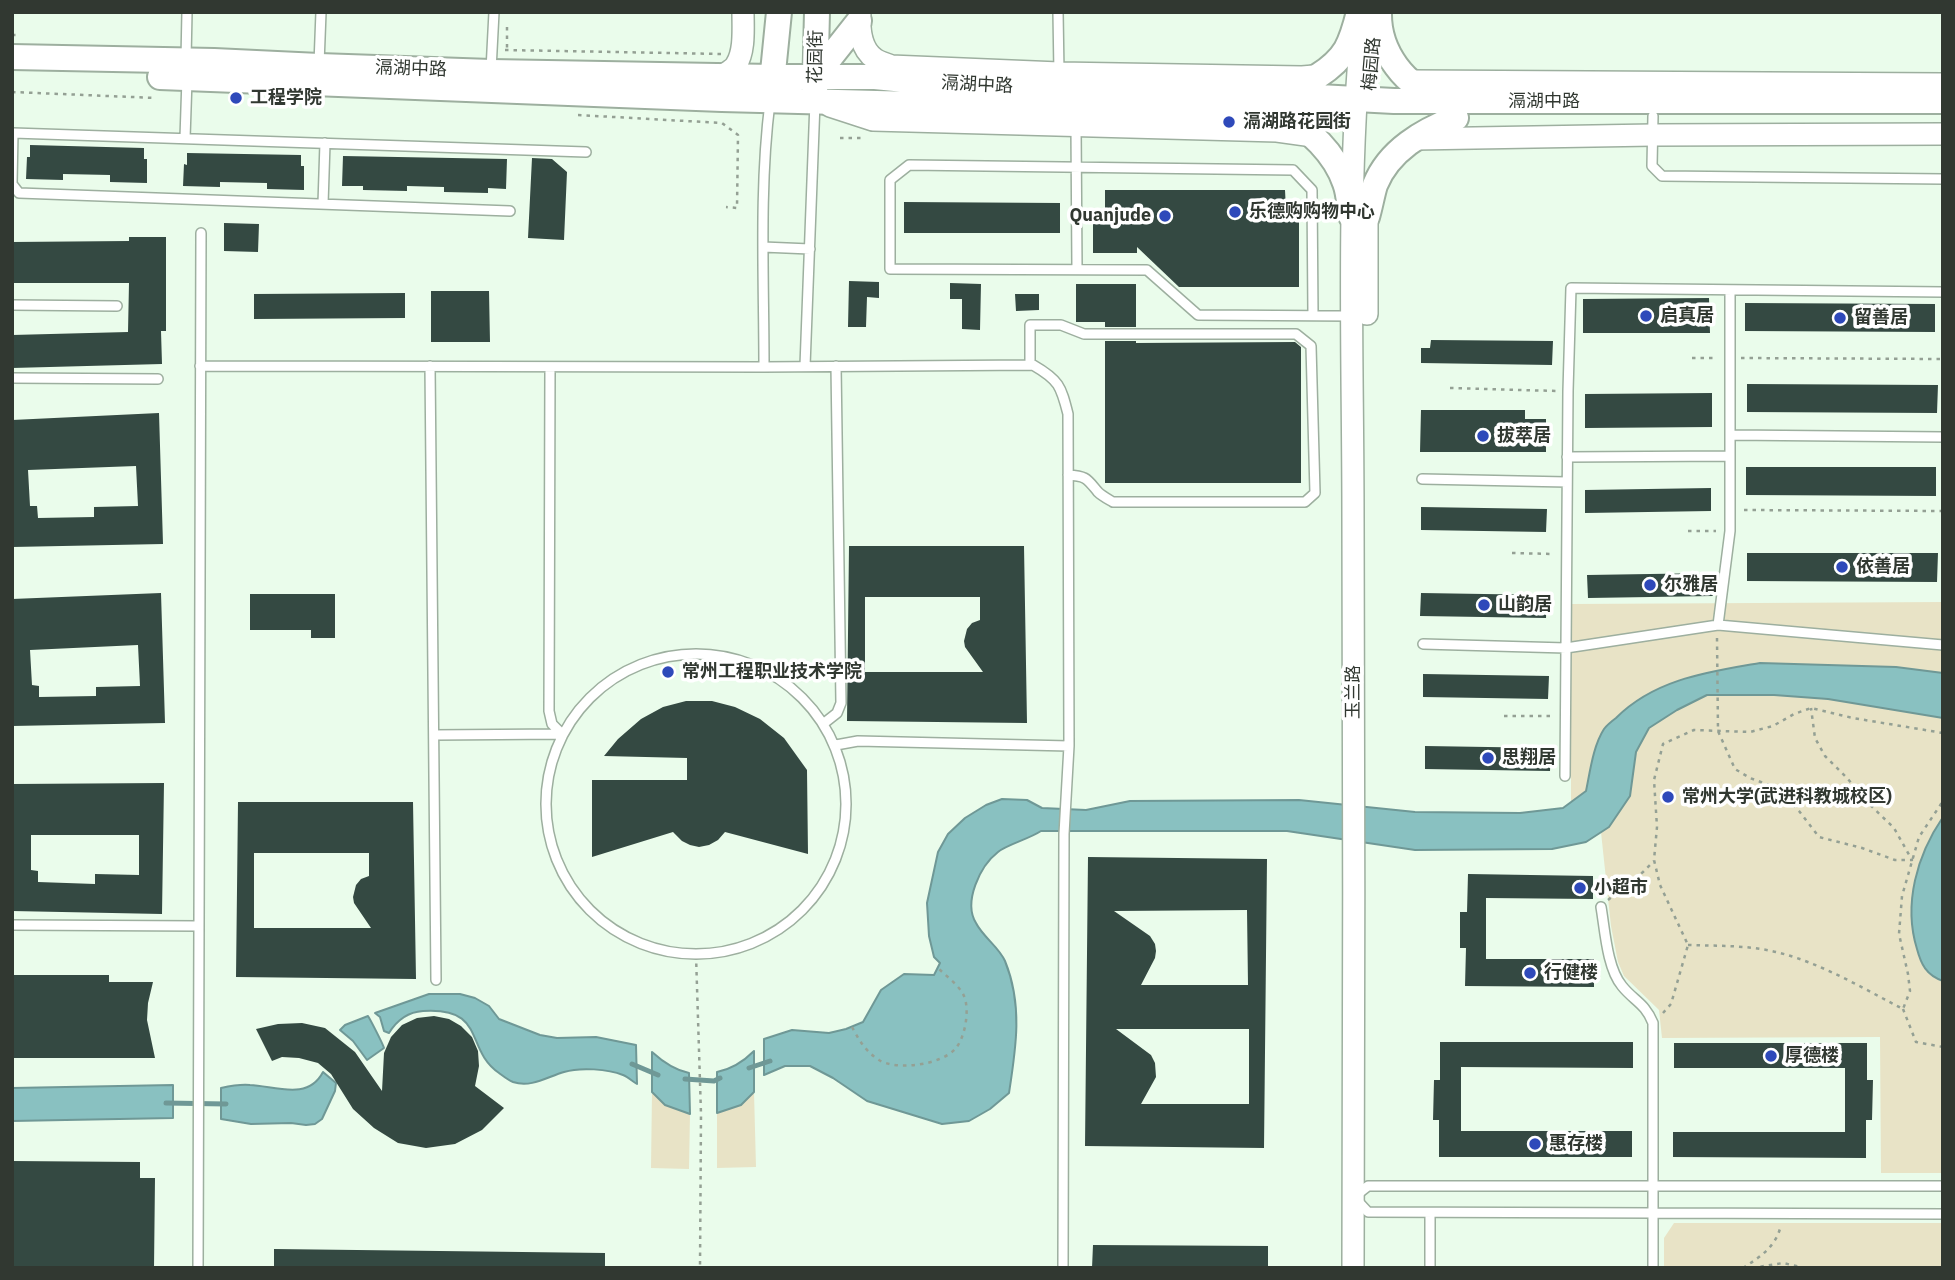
<!DOCTYPE html>
<meta charset="utf-8">
<style>
body{margin:0}
#map{position:relative;width:1955px;height:1280px;overflow:hidden;background:#eafceb;font-family:"IBM Plex Sans",sans-serif}
canvas{display:block}
.frame{position:absolute;inset:0;border:14px solid #313831;pointer-events:none}
</style>
<div id="map">
<canvas width="1955" height="1280"></canvas>
<div class="frame"></div>
</div>
<script>
const c = document.querySelector('canvas').getContext('2d');
c.lineJoin = 'round';
function fill(path, color) { c.fillStyle = color; c.fill(path, 'evenodd'); }
function strokePath(path, color, width, dash) { c.strokeStyle = color; c.lineWidth = width; c.lineCap = dash ? 'butt' : 'round'; c.setLineDash(dash || []); c.stroke(path); }
function drawText(font, color, halo, rows, align = 'center') {
  c.font = font + ' "IBM Plex Sans","Noto Sans SC",sans-serif'; c.lineWidth = 7; c.setLineDash([]); c.textBaseline = 'middle'; c.strokeStyle = halo; c.fillStyle = color; for (const [text, x, y, turn = 0] of rows) {
    c.save(); c.translate(x, y); c.rotate((+turn || 0) * Math.PI / 180); c.textAlign = isNaN(turn) ? turn : align; if (halo) c.strokeText(text, 0, 0); c.fillText(text, 0, 0); c.restore();
  }
}
fill(new Path2D(`
 M1943,602V1173H1881L1880,1037L1662,1038L1659,1010L1624,976L1618,962L1611,926L1598,804H1571V604Z
 M652,1092L665,1105L690,1114L689,1169L651,1168Z
 M754,1092L756,1167L717,1168V1113L741,1105Z
 M1674,1223H1943V1268H1664V1238Z`), '#e8e3c6');
const water = new Path2D(`
 M1760,663L1896,667L1943,673V718L1828,699L1774,695H1707L1677,710L1649,728L1636,752L1630,796L1609,827L1586,842L1552,849L1415,850L1287,831H1041C1029,839 1006,845 998,852C980,866 963,902 976,923C983,937 999,947 1005,961C1023,1005 1016,1048 1009,1093L990,1109L969,1121L942,1124L867,1101L833,1078L810,1066H785L764,1075V1039L792,1030L829,1033L846,1029L863,1022L881,990L904,974L934,975L940,963L934,957L929,936L927,903L938,852L948,834L965,818L986,805L1002,799L1027,800L1042,808L1086,810L1130,801L1299,800L1415,812L1520,813L1563,808L1586,791C1590,772 1593,746 1604,729C1607,725 1612,721 1616,718C1655,679 1708,672 1760,663Z
 M1943,817V981C1926,975 1921,964 1917,949C1903,904 1917,855 1943,817Z
 M429,994H460L475,998L489,1006L499,1019L540,1035L557,1038L596,1037L636,1045L637,1084C632,1081 628,1077 623,1075C608,1069 580,1067 564,1072C547,1077 531,1088 513,1082C508,1080 503,1076 499,1073C464,1049 487,1007 423,1011C408,1012 397,1020 389,1033L384,1031L380,1017L375,1013Z
 M368,1016C370,1019 383,1044 384,1048L367,1060L353,1041L340,1030L345,1025Z
 M754,1051V1092L741,1105L717,1113V1072C732,1069 743,1062 754,1051Z
 M652,1052C663,1062 674,1070 689,1073L690,1114L665,1105L652,1092Z
 M323,1072L336,1083L335,1091L322,1119L315,1124L306,1125L291,1123L251,1124L221,1119V1088C230,1086 240,1084 250,1085C275,1086 308,1101 323,1072Z
 M173,1085V1118L12,1121V1088Z`);
fill(water, '#89c1c1');
strokePath(water, '#6f9896', 2);
strokePath(new Path2D(`
 M632,1064L658,1075
 M749,1068L770,1061
 M685,1079L714,1081L720,1078
 M166,1103L226,1104`), '#6f9896', 5);
fill(new Path2D(`
 M30,145L144,148V159H147V183L110,182V175L63,174V180L26,179L27,157H30Z
 M187,153L301,155V166H304V190L267,189V183L220,182V187L183,186L184,164L187,165Z
 M343,156L507,159L506,189L488,188V193L444,192V187L407,186V191L363,190V186H342Z
 M532,158L552,159L567,172L564,240L528,238Z
 M1105,190H1285L1286,210H1299V287H1179L1137,247V253H1093V209H1105Z
 M904,202L1060,203V233H904Z
 M224,223L259,224L258,252L224,251Z
 M129,237H166V331H161L162,364L12,368V335L128,332L129,283H12V242L129,241Z
 M849,281L879,282V298L867,297L866,327H848Z
 M950,283L981,284L980,330L962,329V299H950Z
 M1076,284H1136V327H1105V322H1076Z
 M431,291H489L490,342H431Z
 M405,293V318L254,319V294Z
 M1015,294H1039V310L1016,311Z
 M1709,298L1710,333H1583V299Z
 M1745,303L1935,304V332L1745,331Z
 M1431,340L1553,341L1552,365L1421,363V348H1430Z
 M1105,341H1136V343L1295,342L1301,347V483H1105Z
 M1747,384L1938,385L1937,413L1747,412Z
 M1712,393V427L1585,428V394Z
 M1421,410H1525V419H1546V452H1420Z
 M159,413L163,544L12,547V420ZM136,466L138,506L94,507V517L38,518L37,506H30L28,470Z
 M1746,467H1936V496L1746,495Z
 M1711,488V511L1585,513V490Z
 M1421,507L1547,509L1546,532L1421,530Z
 M849,546H1024L1027,723L847,721ZM865,597H980V620L972,623L967,629L964,641L965,647L983,672H865Z
 M1747,553H1938L1937,582L1747,581Z
 M1713,573V596L1588,598L1587,575Z
 M161,593L165,723L12,726V599ZM138,645L140,686L96,687V696L39,697V686L32,685L30,650Z
 M1421,593L1547,595L1546,618L1420,616Z
 M250,594H335V638H311V630H250Z
 M1423,674L1549,676L1548,699L1423,697Z
 M686,701H712L735,707L760,719L784,738L807,770L808,854L725,832L718,840L709,845L699,847L690,845L682,841L673,832L592,857V780H687V758L604,756L618,739L641,719L663,707Z
 M1425,746L1551,748L1550,771L1425,769Z
 M164,783L162,914L12,911V784ZM31,835H139V875L95,874V884L38,882V871L31,870Z
 M238,802H413L416,979L236,977ZM254,853H369V876L361,879L356,885L353,897L354,903L371,928H254Z
 M1088,857L1267,859L1264,1148L1085,1146ZM1247,910L1248,985H1141L1155,958L1156,951L1155,944L1150,936L1114,911ZM1116,1029H1249V1104H1141L1156,1077L1155,1063L1151,1055Z
 M1468,874L1593,876V899L1486,898V959H1594V987L1465,986L1466,948H1460V912H1467Z
 M12,975H109V982H153L148,1003L147,1020L155,1058H12Z
 M434,1016L449,1019L461,1026L472,1037L478,1051L479,1066L475,1086L504,1108L482,1130L455,1144L426,1148L398,1143L374,1128L353,1109L331,1074L318,1063L299,1058L282,1057L272,1061L256,1029L278,1024L302,1023L325,1028L355,1052L382,1091L384,1053L391,1037L402,1025L417,1018Z
 M1440,1042H1633V1068L1461,1067V1131H1632V1157H1439V1120H1433L1434,1080H1440Z
 M1674,1043H1867V1080H1873L1872,1120H1866V1158L1673,1157V1132H1845V1068H1674Z
 M12,1161L140,1162V1178H155L154,1268H12Z
 M1093,1245L1268,1246V1268H1092Z
 M274,1249L605,1253V1268H274Z`), '#344942');
const service = new Path2D(`
 M1058,12L1059,73
 M186,59L187,12
 M319,64L321,12
 M491,70L494,12
 M1653,116L1652,166L1662,176L1943,179
 M1076,127L1077,269
 M185,138L187,79
 M323,204L325,143
 M510,211L19,193L12,184L13,133L586,152
 M763,247L810,249
 M12,305L117,306
 M1313,315L1312,190L1293,170L909,165L890,180V269L1147,270L1198,315L1352,316
 M1030,365V325H1061L1084,334H1296L1311,346L1315,493L1305,502H1113C1108,499 1102,496 1098,492C1087,479 1087,476 1068,475
 M200,366L764,367L1033,365C1059,380 1061,386 1068,414L1069,746L1064,834L1063,1268
 M430,366L436,980
 M805,366L815,102
 M550,367L549,711L552,724L562,734
 M764,367C764,279 759,189 770,102
 M12,378L158,379
 M1730,435L1943,437
 M1567,457L1730,456
 M1422,479L1567,482
 M1718,625L1730,531V290
 M1423,644L1566,648L1718,625L1943,645
 M546 804a150 150 0 1 1 300 0a150 150 0 1 1-300 0Z
 M823,724L837,713L841,703L836,366
 M434,735L562,734
 M836,745L858,741L1069,746
 M1565,776L1568,391L1571,288L1943,292
 M1601,907C1605,930 1607,968 1622,986C1634,1001 1645,1003 1653,1023V1268
 M12,925L199,926
 M1943,1186H1368L1354,1197L1368,1212L1943,1214
 M1430,1213V1268
 M198,1268L201,233`);
const tertiary = new Path2D(`
 M860,12C859,29 860,49 875,59C879,62 887,64 891,66L1059,73L1302,77L1314,76
 M722,76C726,73 733,70 736,65C745,51 743,29 743,12
 M1411,81L1943,84
 M830,106L873,120L1277,131L1313,136
 M1415,139L1653,135L1943,134
 M1367,202V314
 M1353,1268C1354,1018 1354,768 1353,518C1353,353 1346,188 1362,24`);
const secondary = new Path2D(`
 M1379,12C1378,51 1405,89 1443,98
 M12,57L214,61L319,66L491,72L773,77H875L955,85L1262,94L1394,101H1943
 M160,77L722,99L1337,115
 M814,78L859,21
 M1282,91C1296,88 1306,84 1318,76C1346,58 1351,44 1359,12
 M771,92L779,12
 M815,94L817,12
 M1281,117C1308,125 1336,156 1345,183C1349,193 1349,205 1351,216
 M1367,217C1370,207 1372,195 1375,185C1389,150 1423,131 1456,118`);
strokePath(service, '#9daf9f', 12);
strokePath(tertiary, '#9daf9f', 24);
strokePath(secondary, '#9daf9f', 28);
strokePath(new Path2D(`
 M507,27V49
 M12,35H20
 M505,50L723,54
 M12,92L156,98
 M578,115L722,123L738,135L737,208L726,207
 M840,138H865
 M1692,358H1717
 M1741,358L1943,359
 M1450,388L1557,391
 M1744,510L1943,511
 M1688,531H1716
 M1512,553L1554,554
 M1717,638L1718,731L1735,769L1750,778L1777,788L1799,811L1819,837L1862,848L1895,860H1912L1894,828L1864,799L1848,779L1825,756L1815,738L1811,708
 M1504,716H1553
 M1608,900L1643,872L1654,861
 M1688,945C1719,946 1750,945 1780,953C1823,964 1864,989 1903,1009L1910,991L1908,974L1899,934L1902,896L1919,837L1943,801
 M696,955L701,1114L700,1268
 M1903,1009L1916,1042L1943,1047
 M1663,1013L1671,1004L1688,945L1660,885L1654,860L1657,827L1654,780L1663,744L1694,730L1750,732L1773,726L1794,714L1811,708L1853,718L1943,733
 M852,1027C859,1040 865,1051 879,1060C897,1071 942,1065 956,1048C965,1037 970,1010 964,996C959,985 946,976 938,968
 M1743,1268C1760,1257 1776,1247 1781,1225
 M1752,1268L1783,1263L1805,1268`), '#94a094', 2.5, [3.5, 5]);
strokePath(service, '#fff', 9);
strokePath(tertiary, '#fff', 21);
strokePath(secondary, '#fff', 24);
for (const [x, y, r, color] of [
 [236,98,7,"#2e49ba"],
 [1229,122,7,"#2e49ba"],
 [1235,212,7,"#2e49ba"],
 [1165,216,7,"#2e49ba"],
 [1646,316,7,"#2e49ba"],
 [1840,318,7,"#2e49ba"],
 [1483,436,7,"#2e49ba"],
 [1842,567,7,"#2e49ba"],
 [1650,585,7,"#2e49ba"],
 [1484,605,7,"#2e49ba"],
 [668,672,7,"#2e49ba"],
 [1488,758,7,"#2e49ba"],
 [1668,797,7,"#2e49ba"],
 [1580,888,7,"#2e49ba"],
 [1530,973,7,"#2e49ba"],
 [1771,1056,7,"#2e49ba"],
 [1535,1144,7,"#2e49ba"]
]) { const dot = new Path2D(); dot.arc(x, y, r, 0, 2 * Math.PI); c.fillStyle = color; c.fill(dot); strokePath(dot, '#fff', 2.5); }
drawText('18px', '#313831', '#fff', [
 ["花园街",816,57,-89],
 ["梅园路",1372,64,-85],
 ["滆湖中路",411,69,2],
 ["滆湖中路",977,85,3],
 ["滆湖中路",1544,102],
 ["玉兰路",1354,692,-90]
]);
drawText('bold 18px', '#313831', '#fff', [
 ["工程学院",250,98],
 ["滆湖路花园街",1243,122],
 ["乐德购购物中心",1249,212],
 ["Quanjude",1151,216,"right"],
 ["启真居",1660,316],
 ["留善居",1854,318],
 ["拔萃居",1497,436],
 ["依善居",1856,567],
 ["尔雅居",1664,585],
 ["山韵居",1498,605],
 ["常州工程职业技术学院",682,672],
 ["思翔居",1502,758],
 ["常州大学(武进科教城校区)",1682,797],
 ["小超市",1594,888],
 ["行健楼",1544,973],
 ["厚德楼",1785,1056],
 ["惠存楼",1549,1144]
], 'left');
</script>
